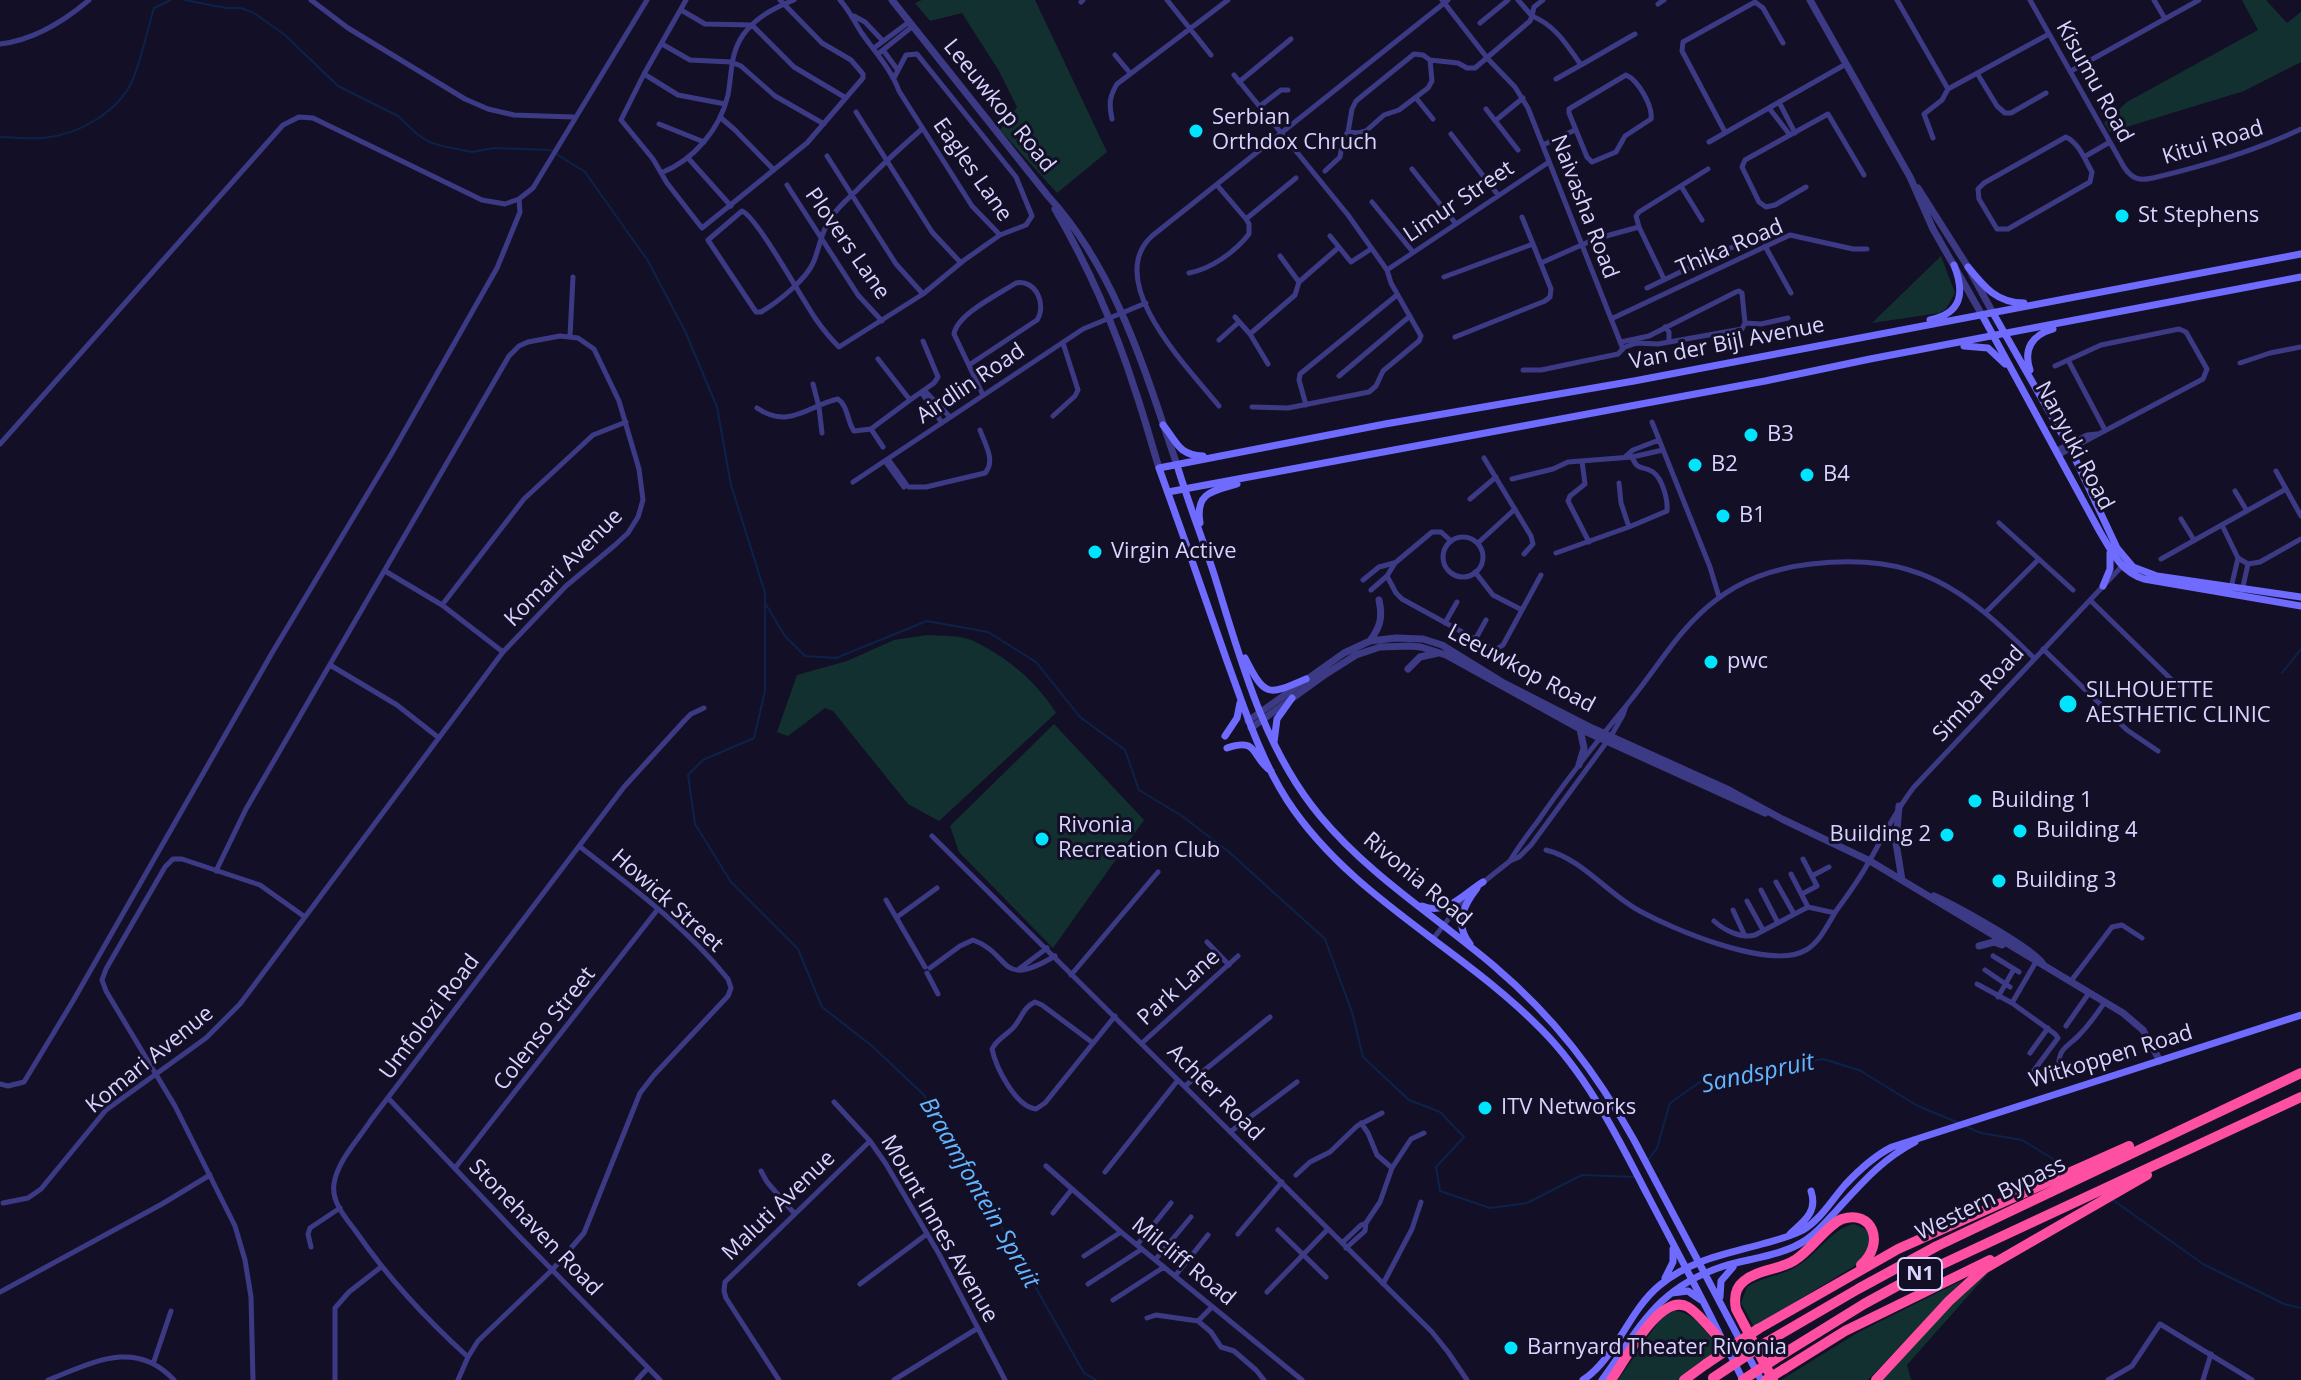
<!DOCTYPE html>
<style>
body{margin:0}
canvas{display:block;background:#130f26}
</style>
<canvas width="2301" height="1380"></canvas>
<script>
const c = document.querySelector('canvas').getContext('2d');
c.lineJoin = 'round';
function fill(path, color) { c.fillStyle = color; c.fill(path, 'evenodd'); }
function strokePath(path, color, width, dash) { c.strokeStyle = color; c.lineWidth = width; c.lineCap = dash ? 'butt' : 'round'; c.setLineDash(dash || []); c.stroke(path); }
function drawText(font, color, halo, rows, align = 'center') {
  c.font = font + ' "Open Sans",sans-serif'; c.lineWidth = 6; c.setLineDash([]); c.textBaseline = 'middle'; c.strokeStyle = halo; c.fillStyle = color; for (const [text, x, y, turn = 0] of rows) {
    c.save(); c.translate(x, y); c.rotate((+turn || 0) * Math.PI / 180); c.textAlign = isNaN(turn) ? turn : align; if (halo) c.strokeText(text, 0, 0); c.fillText(text, 0, 0); c.restore();
  }
}
fill(new Path2D(`
 M922,0H1035L1107,152L1057,193L1000,130L1017,107L999,71L962,13L930,21L915,3Z
 M2242,0H2266L2287,23L2301,12V62L2244,91L2110,132L2104,123L2127,102L2258,30Z
 M1941,256L1955,293L1946,309L1939,313L1872,323Z
 M927,635C941,636 959,635 971,640C1005,655 1037,682 1056,713L939,821L908,804L833,711L825,708L788,736L777,732L797,675L847,661L894,640Z
 M1054,724L1144,820L1053,948L959,852L950,826Z
 M1854,1224L1867,1230L1873,1238L1861,1262L1754,1327L1741,1303L1747,1287C1763,1276 1783,1276 1799,1265C1817,1254 1833,1228 1854,1224Z
 M1990,1271L1907,1365L1911,1380H1881L1952,1303L1981,1276Z
 M1963,1280L1868,1380H1781L1857,1333Z
 M1674,1311C1695,1311 1708,1335 1720,1350L1678,1380H1618L1661,1318Z`), '#12302f');
strokePath(new Path2D(`
 M185,0L226,8H241L254,13L285,35L338,86L398,116L417,134L429,142L442,146L472,152L494,148L550,150L585,172L648,261L685,331L717,407L731,485L765,593V691L754,738L703,760L688,775L695,824L731,882L798,949L822,1007L872,1046L924,1095L997,1219L1084,1373L1096,1380
 M0,137C14,137 29,139 43,138C78,135 119,112 133,79C142,57 147,31 154,8L171,0
 M765,603L785,636L805,656L836,658L927,621L988,632L1036,662L1080,717L1125,750L1139,790L1182,816L1229,852L1325,939L1352,1012L1363,1057L1409,1100L1440,1112L1464,1137L1436,1167L1440,1191L1490,1208L1527,1203L1582,1175L1636,1177
 M2282,673L2301,649
 M1965,1126L1981,1133L2022,1140L2068,1168
 M1649,1159L1657,1148L1670,1103L1700,1082L1823,1059L1859,1070L1918,1106L1959,1123
 M2113,1200L2203,1264L2284,1304L2301,1308`), '#0c2248', 2);
strokePath(new Path2D(`
 M311,0L348,28L465,99L488,109L514,115L573,117
 M686,0L644,74L621,120L653,159L667,183L702,228L807,143L863,78V74L851,60L822,43L780,0
 M840,0C849,10 854,21 861,32C874,51 891,69 899,91L972,206L1000,235
 M1167,0L1211,55
 M1442,0L1488,59L1515,87L1528,108L1623,349L1618,354L1541,370H1523
 M1543,0L1534,7L1532,16C1555,25 1567,45 1581,65L1635,34
 M1897,0L1948,89L2049,34
 M2030,0L2124,167C2132,179 2139,181 2153,178C2204,166 2253,152 2301,129
 M2154,0L2164,17
 M1081,2L1083,0
 M1658,4L1664,0
 M681,10L705,24L752,25L794,67L846,98
 M854,16L865,22L883,41
 M1480,23L1508,0
 M0,44C34,40 63,22 89,0
 M662,44L690,60L731,62L741,66L775,96L824,124
 M874,48L909,22
 M883,50L897,69
 M878,54L913,26
 M1115,55L1130,73
 M2071,71L2199,0
 M1977,73L1997,106L2005,113H2011L2046,93
 M644,74L678,95L725,104
 M1234,75L1348,215L1387,270L1391,283L1421,336L1419,341L1383,371L1376,386L1369,392L1288,408L1252,407
 M1626,75C1638,80 1653,106 1651,119L1625,136L1616,152L1592,162L1587,157L1569,113V109Z
 M894,78L906,55L917,54L1016,177L1032,216L1026,225L1000,235L963,261L923,294L839,347C830,338 822,328 815,318C802,299 757,217 742,211L708,240L756,312H761C778,302 807,279 814,261C820,245 822,229 833,215C840,205 850,197 859,188C879,168 900,148 922,129
 M1556,79L1581,65
 M1239,82L1291,39
 M1416,98L1433,119
 M1779,102L1795,133
 M1260,106L1281,90H1288
 M1769,108L1790,135L1828,114L1864,175
 M1486,109L1518,150
 M856,112L932,232L961,263
 M720,117L735,130L774,170
 M1112,119C1109,105 1109,97 1117,84L1228,0
 M1495,121L1523,98
 M659,124L704,142
 M1348,132L1352,109L1356,101L1414,54L1423,55L1430,60L1458,63L1467,68H1475L1530,21L1532,16L1518,0
 M1725,132L1682,51L1683,42L1755,2L1763,8L1783,43
 M1451,134L1498,195
 M1790,135L1745,160L1742,167L1759,202L1766,207L1775,205L1806,187
 M2066,137C2079,143 2085,160 2092,172L2090,182L2008,229H1997L1979,199L1978,189L1984,183Z
 M1933,138L1924,114L1942,100L1948,89
 M1709,142L1846,64
 M1543,145L1575,130
 M827,156L896,264L923,294
 M2084,157L2110,142
 M688,158L731,206
 M1412,169L1456,224
 M1325,171L1340,157L1343,139L1348,132L1358,133L1366,131L1384,115L1399,110L1428,88L1432,81L1430,60
 M661,173C694,160 720,129 728,95C732,73 730,54 743,35C756,17 774,8 794,0
 M787,185L858,295L882,321
 M1681,186L1702,220
 M1372,202L1413,252
 M1522,217L1533,244
 M1246,219L1296,178
 M1330,236L1351,262L1371,249
 M1765,246L1791,293
 M1280,256L1299,282
 M1541,263L1595,239L1639,227
 M1387,270L1549,162
 M1189,273C1211,269 1235,252 1249,234V224L1246,219L1217,185
 M1444,277L1533,244L1551,289L1550,297L1545,301L1455,337
 M1664,279L1639,227L1636,216L1639,212L1708,169
 M1647,288L1737,245
 M1235,317L1250,334L1268,364
 M1611,319L1790,235L1853,249H1867
 M1745,323L1761,324L1788,318
 M1665,327L1669,332V342
 M1250,334L1295,295L1299,282L1338,248
 M570,336L573,277
 M1219,340L1239,322
 M1621,342L1649,336L1736,292L1739,291L1742,293L1745,323L1742,329L1658,344L1637,343L1622,348
 M878,359L910,400L871,429L883,447
 M2068,360L2105,430
 M2240,363L2270,353L2301,347
 M969,365L1037,320C1047,305 1036,279 1016,283C999,294 957,314 954,334L983,395
 M2055,366L2101,345L2179,329L2186,332L2207,369L2203,379L2059,455
 M1339,376L1410,316
 M813,384L819,407L822,433
 M925,391L950,417
 M922,393L942,423
 M910,400L934,383L938,377L923,341
 M1306,405L1299,380L1300,374L1397,295
 M1219,406C1190,370 1102,282 1152,236L1448,0
 M757,408C789,430 809,405 838,399C848,406 847,421 854,431L871,429
 M1053,416L1075,396L1078,390L1063,343
 M1652,422L1710,567L1719,597
 M0,444L283,125L299,117L313,118L482,200L505,204L519,199L533,188L647,0
 M2057,450L2087,435L2097,434
 M1625,457L1633,450L1659,440
 M1484,458L1531,536L1533,544L1524,554
 M888,459L906,484
 M885,461L904,487
 M1582,461L1585,484L1570,496L1568,501L1589,542
 M2276,471L2301,516
 M1512,479L1553,469L1568,462L1632,457L1663,450
 M853,482L1083,329L1146,303
 M1619,483L1621,503L1629,527
 M909,487H926L985,473C996,461 985,444 980,430
 M2235,491L2247,511
 M1470,499L1496,477
 M2181,519L2194,540
 M1999,523L2073,590
 M2222,525L2238,558L2248,564L2260,562L2301,539
 M1443 557a20 20 0 1 1 40 0a20 20 0 1 1-40 0Z
 M1478,543L1515,509
 M1556,553L1629,527L1667,511C1668,501 1663,479 1653,472C1643,465 1638,472 1632,457
 M2161,559L2286,489
 M385,571L442,605L503,652
 M1475,572L1493,595L1522,610
 M1387,576L1396,593L1402,599L1495,650L1503,645L1541,575
 M1363,580L1379,567L1394,563
 M2231,588L2238,558
 M1371,590L1387,576L1395,563L1432,532H1441L1451,541
 M2242,591L2248,564
 M2090,600L2178,686
 M442,605L524,499L593,435L626,422
 M1986,612L2039,559
 M1445,623L1457,602
 M1475,640L1486,620
 M2043,649L2127,730L2158,751
 M330,665L397,705L439,738
 M932,836L1432,1332L1448,1352L1467,1380
 M1546,850C1582,859 1606,892 1638,910C1672,929 1771,971 1806,950C1820,942 1828,924 1836,911C1848,895 1860,878 1870,860C1884,835 1896,810 1914,787L2124,564
 M1510,861C1518,847 1528,834 1538,821C1566,780 1598,740 1630,701C1658,667 1680,627 1716,600C1743,579 1777,568 1811,564C1917,552 1963,588 2034,658
 M1791,874L1808,907
 M1812,876L1829,867
 M1776,882L1794,914
 M1481,884L1510,861L1519,857L1531,845L1611,736L1623,715L1626,706
 M1761,890L1778,923
 M1802,894L1817,886L1803,859
 M886,900L925,967
 M1747,901L1763,930
 M1733,910L1745,936
 M897,917L937,888
 M1714,921C1724,930 1741,939 1755,935L1808,907L1835,913
 M1433,939L1464,899
 M1207,942L1229,965
 M1993,956L2019,972
 M930,968L960,946L973,940C1012,954 998,990 1055,956
 M1019,969L1047,948
 M1985,970L2010,987
 M927,973L938,994
 M1071,975L1158,872
 M2071,981L2112,927L2122,925L2142,938
 M1977,984L2012,1003
 M1998,997L2014,969
 M2105,1002C2098,1012 2090,1024 2081,1033C2069,1047 2057,1047 2059,1069L2063,1071L2117,1053
 M2066,1026L2089,993
 M1093,1043L1042,1005L1035,1002C1022,1008 1022,1019 1012,1029C1005,1036 997,1039 992,1049C996,1068 1016,1107 1036,1109L1045,1103L1115,1016
 M1142,1043L1238,956
 M2030,1053L2048,1028
 M2032,1073L2058,1038L2055,1034L2012,1003L2037,960
 M0,1084L8,1086L24,1082L73,1001L272,653L392,453L497,268L520,212L519,199
 M1185,1086L1270,1017
 M388,1098L518,1235L660,1380
 M834,1102L870,1141L886,1164L939,1254L1005,1380
 M1361,1123L1368,1133L1377,1155L1392,1168
 M1230,1132L1297,1082
 M1046,1166L1121,1232L1302,1380
 M455,1168L658,909
 M761,1171L767,1182L794,1213
 M1105,1172L1178,1080
 M1296,1175L1310,1162L1330,1152L1357,1126L1382,1113
 M3,1203L28,1198L41,1189L106,1110L206,1038L240,1004L503,652L566,586L615,545L628,533L638,517L643,500L639,469L619,401L594,349L578,338L560,336L528,342L519,346L509,356L246,809L216,871
 M1053,1213L1072,1189
 M1278,1230L1326,1277
 M1238,1234L1282,1182
 M1342,1243L1361,1225L1366,1223
 M1137,1245L1171,1203
 M311,1247L308,1234L310,1228L340,1208
 M1346,1248L1365,1231L1366,1223L1380,1202L1392,1168L1411,1139L1424,1133
 M1084,1256L1121,1232
 M1155,1260L1191,1217
 M1175,1276L1208,1235
 M860,1284L927,1234
 M1088,1284L1142,1249
 M1383,1284L1412,1229L1421,1202
 M0,1292L162,1204L210,1175
 M1267,1292L1328,1229
 M1113,1300L1164,1267
 M1147,1318L1156,1315L1198,1321L1212,1307
 M1198,1321L1211,1332L1221,1347L1234,1351L1256,1370L1264,1380
 M468,1357C426,1319 389,1279 357,1233C347,1219 331,1203 334,1184C337,1161 359,1139 371,1120L624,787L685,720L691,714L704,708
 M153,1364L171,1311
 M48,1380C92,1363 135,1338 174,1380
 M253,1380L251,1297L245,1260L235,1226L175,1106L106,991L102,980L106,969L165,867L173,859H182L260,885L305,917
 M335,1380V1308L349,1292L381,1267
 M458,1380L468,1357L478,1341L552,1270L584,1233L640,1093L654,1075L728,996L731,988L728,979C686,927 632,887 579,846
 M637,1380L648,1368
 M779,1380L726,1298L724,1291L725,1282L870,1141
 M894,1380L978,1328
 M2108,1380L2132,1366L2160,1324L2252,1380
 M2203,1380L2211,1354`), '#3d3a85', 5);
strokePath(new Path2D(`
 M892,0L1048,196C1116,270 1145,371 1177,465
 M1810,0L1910,177L1933,229L1982,315
 M1918,188L1968,267L1993,313
 M1055,209C1088,266 1115,327 1135,390C1144,416 1151,442 1159,468
 M1370,641C1380,627 1383,618 1379,600
 M1408,669L1420,657L1438,653
 M1248,721L1344,653L1370,641L1396,638L1423,639L1442,645L1502,682L1592,728L1729,790L1782,819L1870,861L2123,1013L2143,1030L2160,1061
 M1251,728L1326,674L1356,655L1380,647L1410,646L1421,647L1446,655L1580,729L1765,813
 M1579,765L1584,748L1580,729
 M1899,806L1896,843L1902,880
 M1934,896C1956,906 2031,947 2043,964
 M1979,946L1994,942L2002,945`), '#3d3a85', 7);
strokePath(new Path2D(`
 M1968,267C1984,287 1997,303 2024,303
 M1993,313L2071,450L2117,548L2133,567L2157,576L2301,597
 M1982,315L2100,532C2112,552 2121,572 2144,579L2301,606
 M1930,320C1962,313 1965,293 1954,265
 M1964,346L1988,348L2005,364
 M2030,370C2023,349 2032,335 2053,329
 M1163,425C1177,442 1178,455 1203,456
 M1177,465C1188,502 1202,537 1214,574C1240,657 1263,748 1320,816C1370,876 1435,916 1494,966C1554,1017 1596,1072 1634,1140L1761,1380
 M1168,492L1765,381L1870,359L2301,277
 M1200,523C1195,492 1213,491 1237,484
 M2103,586L2110,569V553
 M1245,658C1265,697 1267,696 1306,679
 M1225,736L1237,718L1240,703
 M1274,742L1277,719L1292,698
 M1227,748C1259,737 1251,757 1271,771
 M1422,906C1447,916 1463,894 1483,882
 M1470,944C1454,924 1463,906 1477,888
 M1790,1234C1804,1221 1818,1212 1811,1191
 M1665,1278L1673,1262V1249
 M1672,1293L1688,1291L1701,1300
 M1720,1297L1721,1281L1733,1267
 M1720,1335C1697,1288 1672,1242 1648,1196C1618,1138 1588,1076 1541,1029C1461,947 1351,898 1287,800C1260,758 1244,707 1227,661C1205,597 1182,532 1159,468L1385,424L1634,381L2301,254
 M1726,1346L1743,1380
 M1583,1380C1617,1357 1628,1311 1660,1285C1690,1260 1726,1254 1762,1244C1776,1240 1790,1237 1803,1230C1821,1219 1831,1201 1845,1185C1859,1170 1874,1156 1892,1147L2301,1015
 M1602,1380C1641,1327 1656,1288 1724,1266C1751,1258 1782,1256 1806,1240C1818,1232 1827,1221 1837,1210C1861,1184 1882,1159 1915,1142`), '#6f6bff', 7);
strokePath(new Path2D(`
 M1758,1329L1898,1249L2129,1146
 M1767,1342L1858,1289L1937,1246L2301,1073
 M1775,1359L1864,1304L1906,1281L2301,1097
 M1784,1369L1845,1331L1990,1260
 M1611,1380C1625,1361 1660,1291 1688,1307C1700,1314 1713,1333 1724,1343
 M1684,1380L1706,1364
 M1773,1380L1736,1309C1734,1299 1735,1288 1744,1281C1758,1269 1780,1270 1795,1260C1811,1250 1827,1225 1842,1219C1872,1209 1886,1243 1861,1265
 M1876,1380L1949,1301L1984,1269L2147,1175`), '#ff4fa3', 10);
strokePath(new Path2D(`
 M1706,1364L1758,1329
 M1713,1378L1767,1342
 M1743,1380L1775,1359
 M1766,1380L1784,1369`), '#ff4fa3', 10);
for (const [x, y, r, color] of [
 [1196,131,8,"#00e5ff"],
 [2122,216,8,"#00e5ff"],
 [1751,435,8,"#00e5ff"],
 [1695,465,8,"#00e5ff"],
 [1807,475,8,"#00e5ff"],
 [1723,516,8,"#00e5ff"],
 [1095,552,8,"#00e5ff"],
 [1711,662,8,"#00e5ff"],
 [2068,704,10,"#00e5ff"],
 [1975,801,8,"#00e5ff"],
 [2020,831,8,"#00e5ff"],
 [1947,835,8,"#00e5ff"],
 [1042,839,8,"#00e5ff"],
 [1999,881,8,"#00e5ff"],
 [1485,1108,8,"#00e5ff"],
 [1511,1348,8,"#00e5ff"]
]) { const dot = new Path2D(); dot.arc(x, y, r, 0, 2 * Math.PI); c.fillStyle = color; c.fill(dot); strokePath(dot, '#130f26', 3); }
for (const [x, y, w] of [
 [1920,1274,44]
]) { const box = new Path2D(); box.roundRect(x - w / 2, y - 16, w, 32, 6); c.fillStyle = '#130f26'; c.fill(box); strokePath(box, '#d9d4ff', 2); }
drawText('bold 20px', '#d9d4ff', null, [
 ["N1",1920,1274]
]);
drawText('22px', '#d9d4ff', '#130f26', [
 ["Kisumu Road",2094,82,61],
 ["Leeuwkop Road",999,106,51],
 ["Kitui Road",2213,143,-17],
 ["Eagles Lane",972,170,55],
 ["Limur Street",1459,202,-34],
 ["Naivasha Road",1584,207,69],
 ["Plovers Lane",847,244,55],
 ["Thika Road",1730,248,-23],
 ["Van der Bijl Avenue",1727,344,-11],
 ["Airdlin Road",971,384,-34],
 ["Nanyuki Road",2074,446,62],
 ["Komari Avenue",564,568,-45],
 ["Leeuwkop Road",1521,669,28],
 ["Simba Road",1979,694,-47],
 ["Rivonia Road",1417,880,40],
 ["Howick Street",667,901,42],
 ["Park Lane",1179,988,-42],
 ["Umfolozi Road",430,1017,-53],
 ["Colenso Street",545,1029,-52],
 ["Witkoppen Road",2111,1057,-17],
 ["Komari Avenue",150,1060,-39],
 ["Achter Road",1215,1093,45],
 ["Western Bypass",1991,1199,-26],
 ["Maluti Avenue",779,1206,-44],
 ["Stonehaven Road",535,1228,46],
 ["Mount Innes Avenue",939,1229,60],
 ["Milcliff Road",1183,1262,39]
]);
drawText('22px', '#d9d4ff', '#130f26', [
 ["Serbian",1212,118],
 ["Orthdox Chruch",1212,143],
 ["St Stephens",2138,216],
 ["B3",1767,435],
 ["B2",1711,465],
 ["B4",1823,475],
 ["B1",1739,516],
 ["Virgin Active",1111,552],
 ["pwc",1727,662],
 ["SILHOUETTE",2086,691],
 ["AESTHETIC CLINIC",2086,716],
 ["Building 1",1991,801],
 ["Rivonia",1058,826],
 ["Recreation Club",1058,851],
 ["Building 4",2036,831],
 ["Building 2",1931,835,"right"],
 ["Building 3",2015,881],
 ["ITV Networks",1501,1108],
 ["Barnyard Theater Rivonia",1527,1348]
], 'left');
drawText('italic 24px', '#62b6ff', '#130f26', [
 ["Sandspruit",1758,1074,-12],
 ["Braamfontein Spruit",979,1193,60]
]);
</script>
